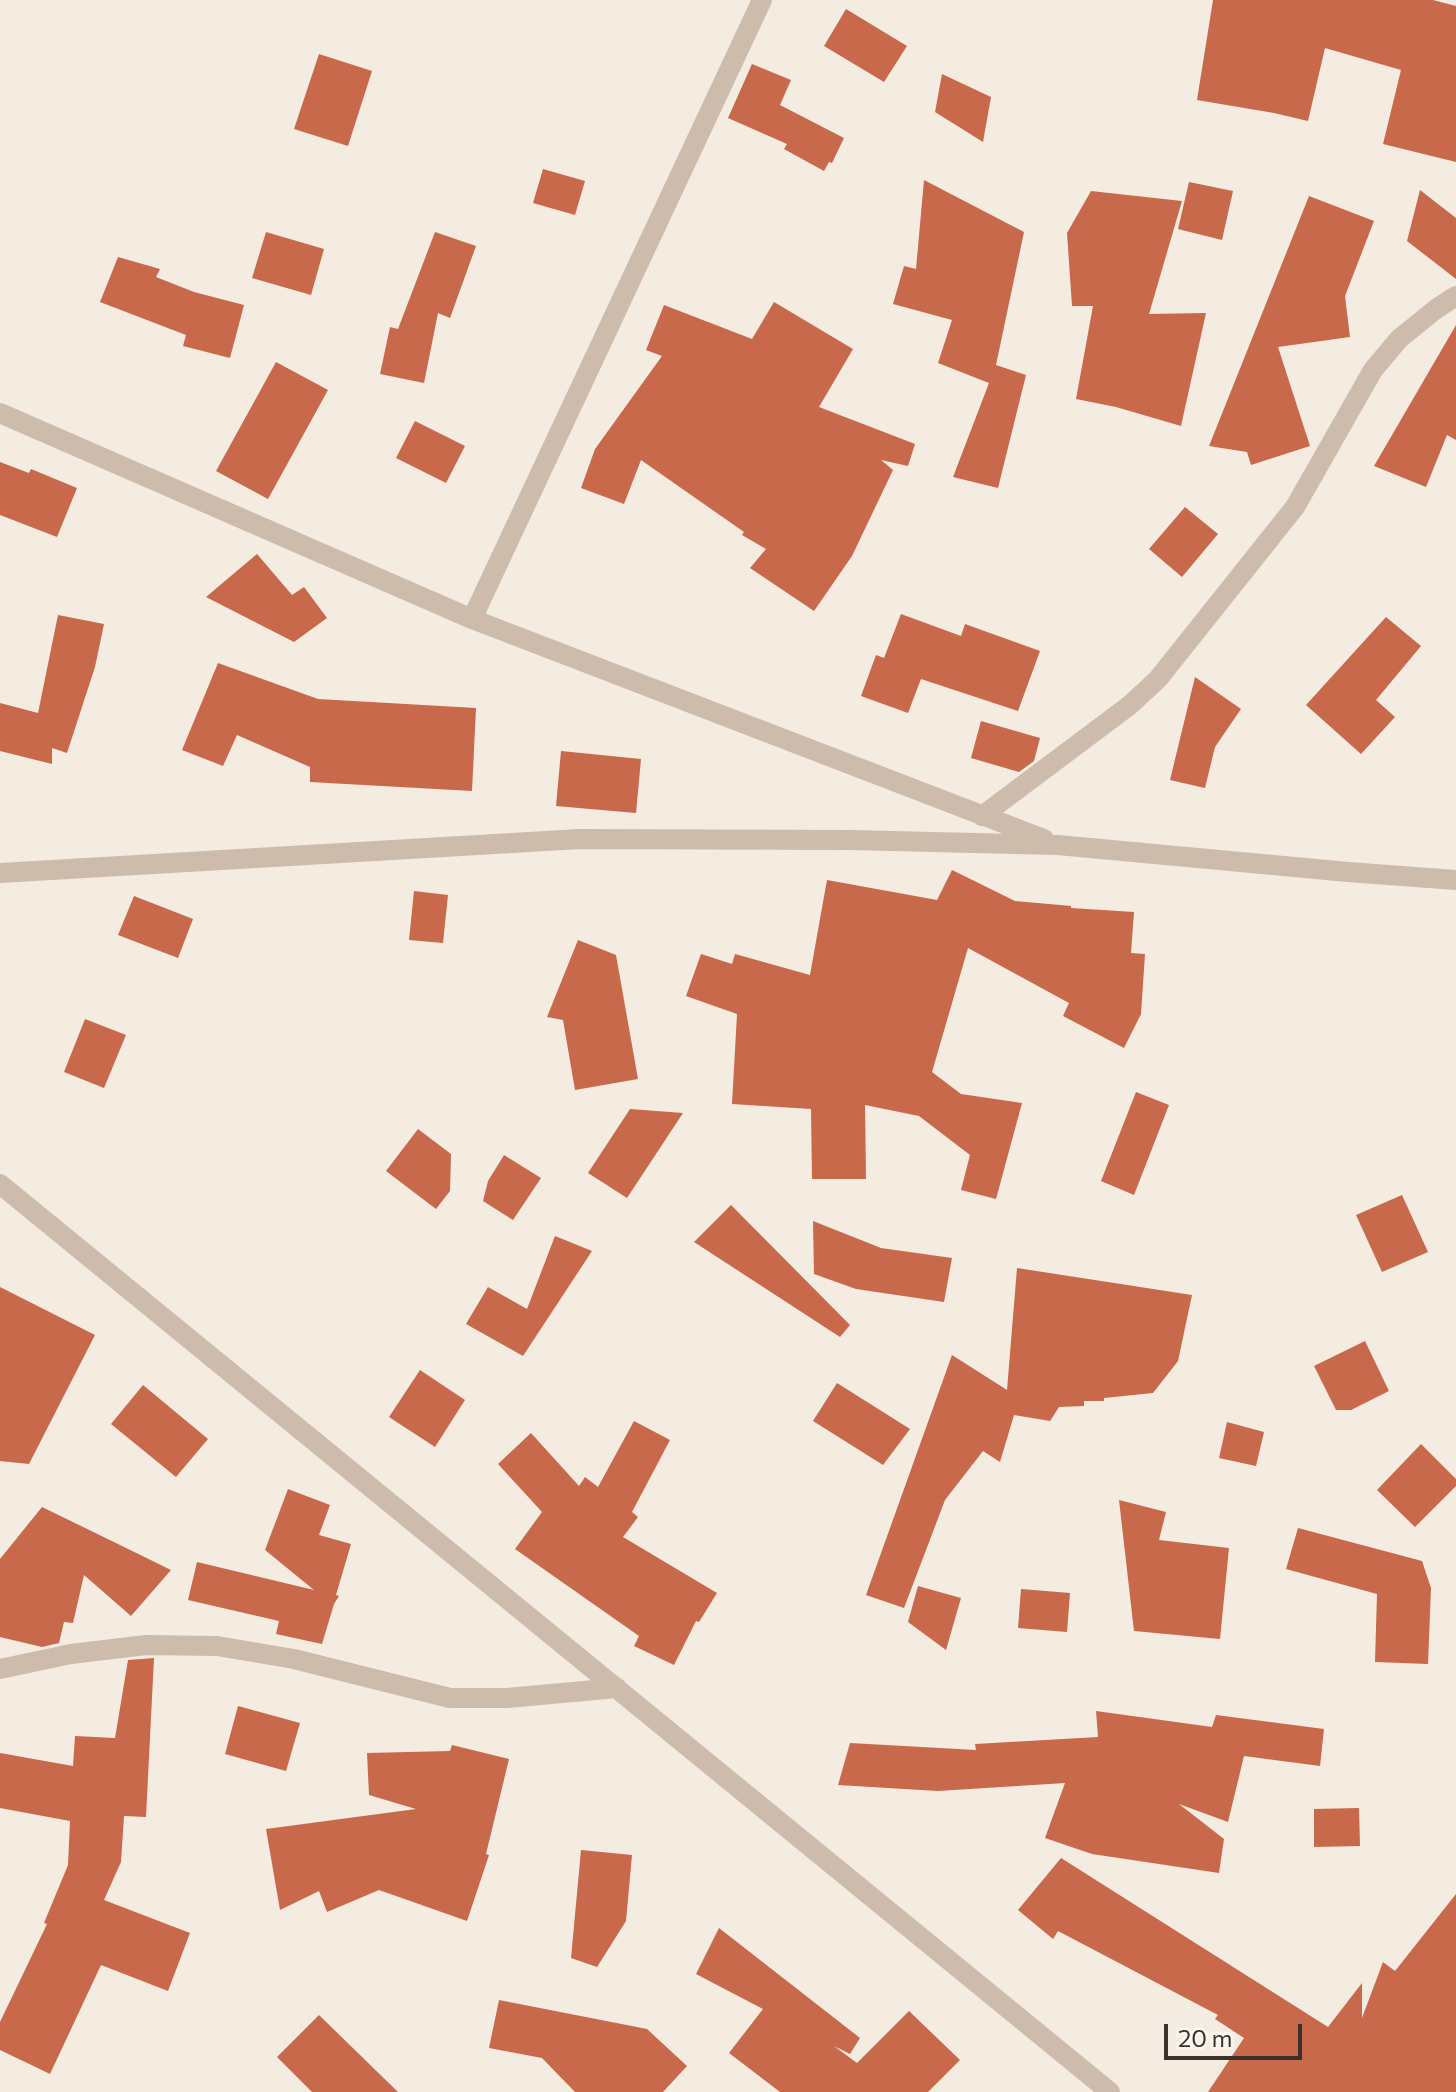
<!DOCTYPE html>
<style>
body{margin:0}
#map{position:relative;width:1456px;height:2092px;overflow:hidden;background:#f4ebe1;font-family:Commissioner,sans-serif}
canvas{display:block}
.scale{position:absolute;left:1164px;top:2024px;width:138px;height:36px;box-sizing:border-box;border:4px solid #3b302b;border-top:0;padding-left:10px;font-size:24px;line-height:28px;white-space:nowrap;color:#3b302b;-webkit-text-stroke:6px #fbf5ee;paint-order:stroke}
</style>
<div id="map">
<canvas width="1456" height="2092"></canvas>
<div class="scale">20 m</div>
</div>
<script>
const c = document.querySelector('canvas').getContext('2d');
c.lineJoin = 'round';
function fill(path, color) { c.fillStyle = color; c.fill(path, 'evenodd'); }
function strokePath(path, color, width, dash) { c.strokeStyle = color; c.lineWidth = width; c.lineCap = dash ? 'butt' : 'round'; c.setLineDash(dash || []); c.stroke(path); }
fill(new Path2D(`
 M1213,0H1433L1456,6V162L1383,144L1401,70L1325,48L1308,121L1274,113L1197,100Z
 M846,9L907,46L884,82L824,46Z
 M319,54L372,71L348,146L294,129Z
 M752,64L791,80L780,105L844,138L832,163L829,162L824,171L784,149L787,144L728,118Z
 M942,74L991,97L983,142L935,112Z
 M543,169L585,181L575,215L533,203Z
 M924,180L1024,232L996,365L1026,375L998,488L953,477L989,383L938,363L952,320L893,304L904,266L916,269Z
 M1189,182L1233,191L1222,240L1178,229Z
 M1420,190L1456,218V279L1407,241Z
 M1091,191L1182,201L1149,314L1206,313L1181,426L1116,407L1076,399L1093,306H1072L1067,233Z
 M1309,196L1374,221L1345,296L1350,337L1278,347L1310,446L1251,465L1247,452L1209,446Z
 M266,232L324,249L311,295L252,278Z
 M435,232L476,246L450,318L438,313L424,383L380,374L390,327L398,329Z
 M118,257L160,269L156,277L194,292L244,305L230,358L183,346L186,335L100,302Z
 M774,302L853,349L819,407L915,444L908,466L881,460L893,470L852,556L814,611L750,568L766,549L742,535L744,532L641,460L624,504L581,488L595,449L662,356L646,350L664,305L752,339Z
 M1456,325V440L1447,435L1426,487L1374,466Z
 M276,362L328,390L268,499L216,471Z
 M415,421L465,446L446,483L396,458Z
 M0,462L29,473L31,469L77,488L57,537L0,515Z
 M1185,507L1218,534L1182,577L1149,549Z
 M257,554L292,595L304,587L327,618L294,642L206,597Z
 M901,614L961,636L965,624L1040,651L1018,711L921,679L908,713L861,696L876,655L884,658Z
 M58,615L104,624L95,667L67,753L52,748V764L0,751V703L38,713Z
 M1386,617L1421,646L1376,700L1395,717L1361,754L1306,705Z
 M218,663L318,699L476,708L472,791L310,782V767L237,735L223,766L182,750Z
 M1195,677L1241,709L1215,747L1205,788L1170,780Z
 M981,721L1040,738L1034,761L1019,772L971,758Z
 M561,751L641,759L636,813L556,806Z
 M952,870L1015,901L1071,906V908L1134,912L1131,953L1145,954L1141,1014L1124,1048L1063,1016L1069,1003L968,948L932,1072L961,1094L1022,1103L996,1199L961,1190L970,1155L919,1116L865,1105L866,1179H812L811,1109L732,1104L737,1014L686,996L701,954L732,964L735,954L810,975L827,880L937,900Z
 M414,891L448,895L443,943L409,940Z
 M134,896L193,919L178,958L118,935Z
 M578,940L616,955L638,1079L575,1090L563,1020L547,1017Z
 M85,1019L126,1035L104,1088L64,1072Z
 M1136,1092L1169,1105L1134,1195L1101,1181Z
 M630,1109L683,1113L627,1198L588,1173Z
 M418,1129L451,1154L450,1191L436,1209L386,1171Z
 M504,1155L541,1178L513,1220L483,1201L488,1181Z
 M1402,1195L1428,1252L1382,1272L1356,1215Z
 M731,1205L850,1325L840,1337L694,1242Z
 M813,1221L881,1248L952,1258L944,1302L856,1289L814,1274Z
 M555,1236L592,1251L523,1356L466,1324L488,1287L527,1309Z
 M1017,1268L1192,1295L1178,1361L1153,1393L1104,1398V1401H1084V1406L1059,1407L1050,1421L1014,1415L1000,1462L983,1451L945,1500L904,1608L866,1595L952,1355L1007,1390Z
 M0,1287L95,1335L29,1464L0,1461Z
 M1365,1341L1389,1391L1351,1410H1336L1314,1366Z
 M420,1370L465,1400L435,1447L389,1417Z
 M837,1383L910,1429L883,1465L813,1421Z
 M143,1385L208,1439L176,1477L111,1424Z
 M634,1421L670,1440L632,1512L638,1517L623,1537L717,1593L699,1622L696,1621L674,1665L634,1646L639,1636L515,1549L542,1512L498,1464L531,1433L579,1486L585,1477L598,1487Z
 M1227,1422L1264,1432L1256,1466L1219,1458Z
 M1421,1444L1456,1479V1486L1415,1527L1377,1490Z
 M288,1489L330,1505L319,1535L351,1544L336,1595L339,1596L334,1604L322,1644L276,1634L279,1621L188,1600L197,1562L314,1590L265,1550Z
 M1119,1500L1166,1512L1159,1540L1229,1548L1220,1639L1134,1631Z
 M42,1507L120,1545L171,1570L131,1616L84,1575L73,1623L64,1622L59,1643L42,1647L0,1637V1559Z
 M1298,1528L1422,1561L1431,1588L1428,1664L1375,1662L1377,1594L1286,1569Z
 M918,1586L961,1598L946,1650L908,1622Z
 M1021,1589L1070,1593L1067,1632L1018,1628Z
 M154,1658L146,1817L124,1816L121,1862L104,1900L190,1933L168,1991L101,1965L50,2074L0,2050V2022L47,1924L44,1923L68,1865L70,1821L0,1808V1753L73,1766L75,1736L115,1738L128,1660Z
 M238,1706L300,1723L286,1771L225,1754Z
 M1096,1711L1212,1727L1216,1715L1324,1729L1320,1766L1244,1756L1228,1822L1179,1804L1224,1839L1219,1873L1092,1854L1045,1838L1065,1783L938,1791L838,1785L850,1743L976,1750L975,1744L1098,1737Z
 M452,1745L509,1759L486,1854L489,1855L467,1921L379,1890L327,1912L319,1891L280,1910L266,1829L416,1809L369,1795L367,1753L450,1751Z
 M1359,1808L1360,1846L1314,1847V1809Z
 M581,1850L632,1855L626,1921L597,1967L571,1958Z
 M1061,1858L1328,2027L1362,1983V2018L1383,1962L1395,1971L1456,1894V2092H1208L1244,2038L1215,2019L1218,2015L1058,1931L1053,1939L1018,1910Z
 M719,1928L860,2038L850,2054L834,2046L857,2063L909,2011L960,2060L928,2092H780L729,2053L763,2009L696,1974Z
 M499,2000L647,2029L687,2066L663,2092H575L542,2058L489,2048Z
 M319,2015L398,2092H312L277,2057Z`), '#c8694b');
strokePath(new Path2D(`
 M0,413L472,619L1044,839
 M472,619L762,0
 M982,816L1130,705L1158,679L1295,507L1373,370L1399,339L1436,309L1456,296
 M0,873L580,839L850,840L1058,845L1348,872L1456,880
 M0,1184L1110,2092
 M0,1669L71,1654L146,1645L217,1646L294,1659L450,1698H507L617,1688`), '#cdbbac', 20);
</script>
